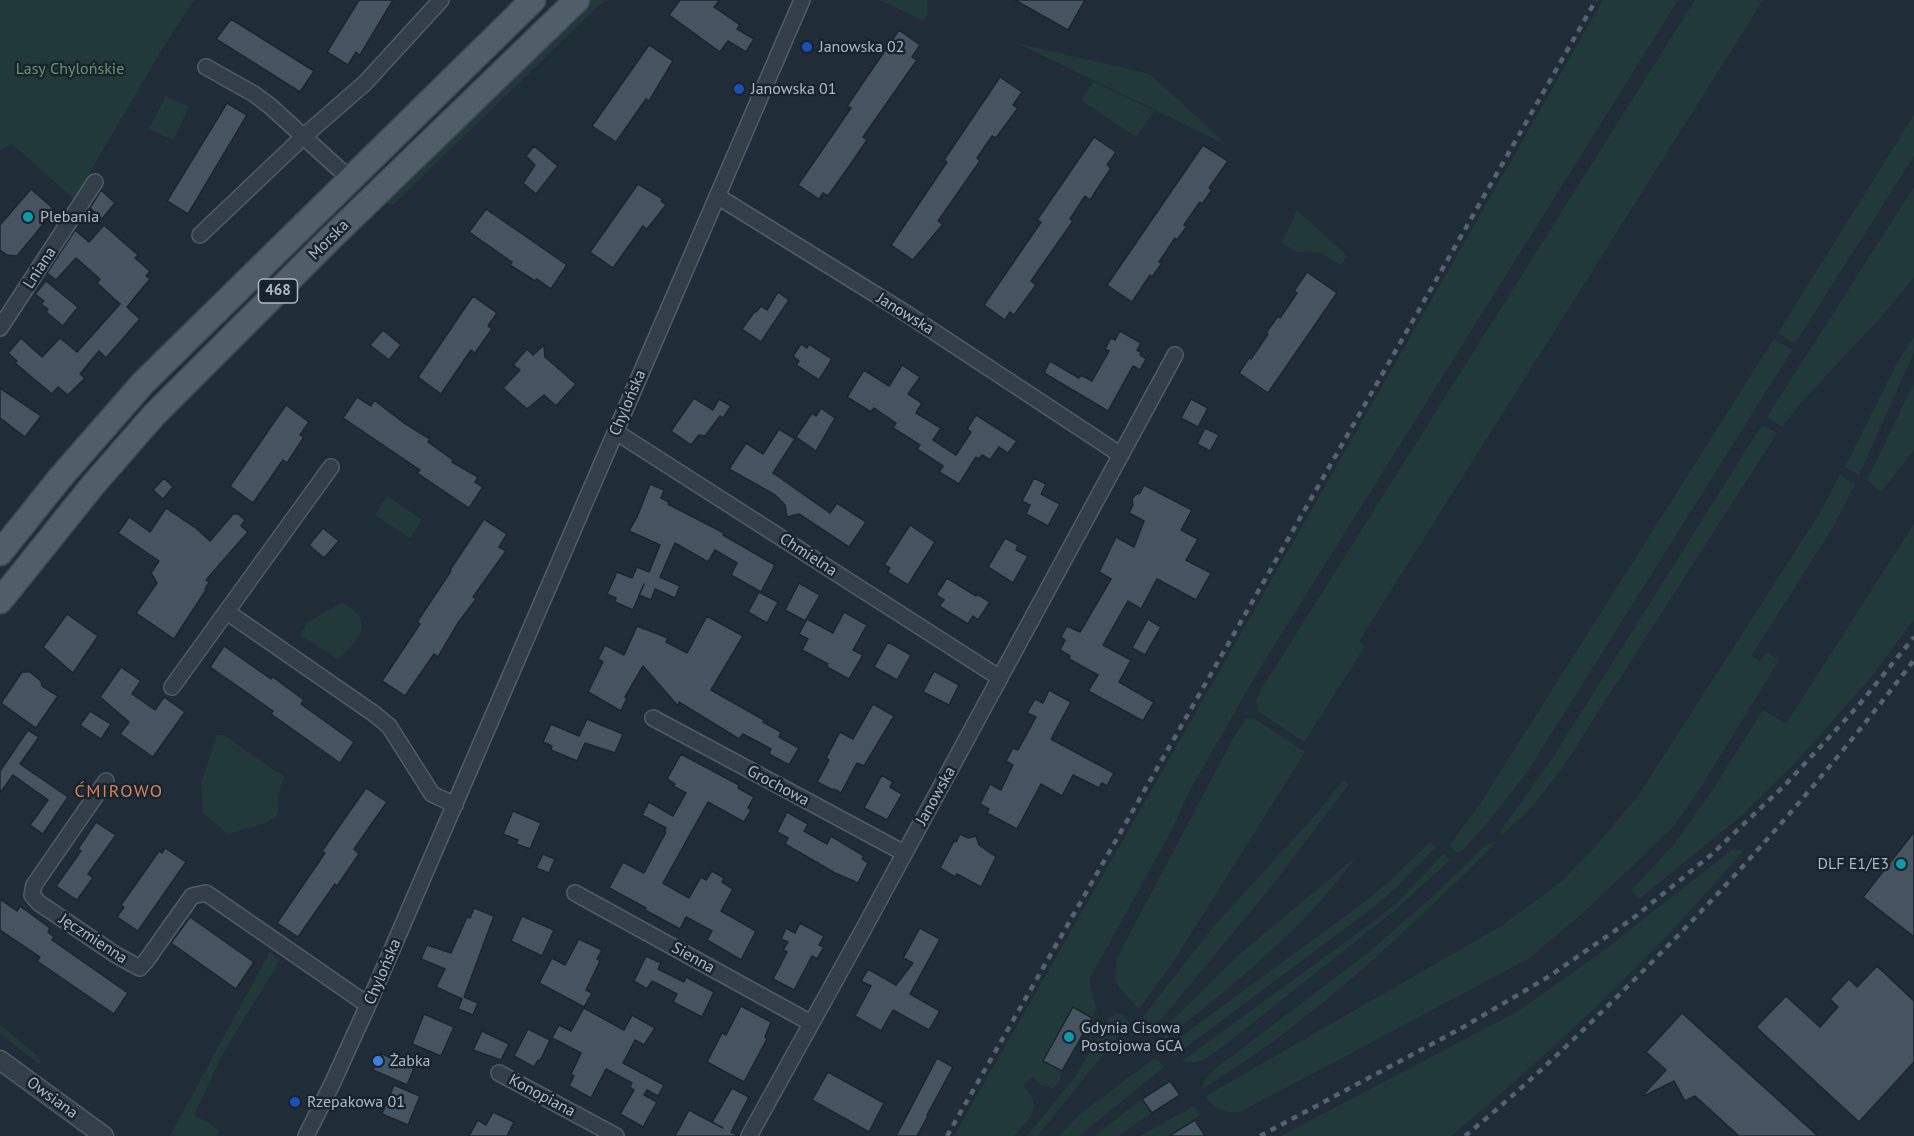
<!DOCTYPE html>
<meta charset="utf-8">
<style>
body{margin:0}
canvas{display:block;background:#202d38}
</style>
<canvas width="1914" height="1136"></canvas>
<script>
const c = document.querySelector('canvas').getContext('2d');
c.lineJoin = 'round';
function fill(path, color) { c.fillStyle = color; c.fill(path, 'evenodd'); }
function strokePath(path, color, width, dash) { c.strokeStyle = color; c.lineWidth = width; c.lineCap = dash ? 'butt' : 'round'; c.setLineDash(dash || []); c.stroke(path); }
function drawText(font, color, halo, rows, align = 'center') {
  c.font = font + ' "PT Sans",sans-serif'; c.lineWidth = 5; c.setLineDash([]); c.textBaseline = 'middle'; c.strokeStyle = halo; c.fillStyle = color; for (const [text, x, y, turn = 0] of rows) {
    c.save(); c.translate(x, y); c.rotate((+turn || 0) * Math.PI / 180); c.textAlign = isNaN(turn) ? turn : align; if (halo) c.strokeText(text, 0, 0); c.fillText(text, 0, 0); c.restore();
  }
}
fill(new Path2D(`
 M0,0H194L165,44L74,199L12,144L0,150Z
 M590,0H606L592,12L394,204L381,203Z
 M880,0H927L928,11L924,21Z
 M1603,0H1678L1260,668L1191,788L1171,831L1090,978V986L1097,1009L1092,1018L1073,1007L1043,1060L1062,1071L1059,1082L1053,1088L1042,1086L1032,1077L1023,1086C1044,1107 1030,1118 1014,1136H954Z
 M1695,0H1763L1359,641L1365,646L1304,742L1258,711L1256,701L1261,690Z
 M1019,44L1150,74L1227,145Z
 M1094,82L1154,111L1136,137L1081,100Z
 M166,96L189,107L173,140L149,129Z
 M1914,115V156L1795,343L1778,333Z
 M1914,187V277L1882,316L1802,401L1782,427L1767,417Z
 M1297,210L1347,256L1341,265L1321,253L1297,252L1282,243Z
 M1914,336V352L1859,475L1845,467L1896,365Z
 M1774,339L1792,350L1529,769L1493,816L1462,851L1456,852L1449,846L1480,804Z
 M1914,383V450L1881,492L1867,480Z
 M1762,425L1777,433L1564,765L1532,807L1502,835L1500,832L1552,759Z
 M1840,475L1855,484L1833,527L1751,656L1760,661L1767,652L1779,660L1701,787L1673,827L1584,912L1528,959L1240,1112C1226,1113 1212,1110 1206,1096L1503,925L1561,882L1595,847L1638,796L1818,516Z
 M387,496L422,520L410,538L375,515Z
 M1914,524V619L1872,676L1795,763L1740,817L1639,899L1632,890L1675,843L1710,794L1763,710L1786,724Z
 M342,603C376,619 360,640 338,659L300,635L308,622Z
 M1246,719H1255L1305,752L1173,962L1139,1009L1119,987L1115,979L1117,958L1234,737Z
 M217,735H224L284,777L278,798V811L276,817L265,823L228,834L203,813L201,784Z
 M1343,780L1349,784L1270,888L1154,1028L1143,1017L1214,926L1320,810Z
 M1430,842L1436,847L1396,888L1375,906L1174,1056L1167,1047L1362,904L1391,880Z
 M1497,842C1406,931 1313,1022 1203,1088L1205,1080L1215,1069L1368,953L1432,897L1488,843Z
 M1733,849L1743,851C1655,954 1556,1049 1451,1136H1281L1517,1012L1602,952Z
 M1443,854L1450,860L1395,910L1217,1051C1205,1059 1197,1065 1182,1061L1377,919L1399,901Z
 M1357,856C1343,873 1329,892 1313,909C1268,957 1217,998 1165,1039L1160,1032L1241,953Z
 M270,952L280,960L223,1053L194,1115L220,1130L217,1136H170Z
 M1116,1014H1123L1129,1023L1037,1136H1027L1076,1076L1104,1026L1109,1018Z
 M0,1025L39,1057L41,1066L0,1033Z
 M1156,1057L1164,1067L1079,1136H1059L1079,1115Z
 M1142,1099L1152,1113L1118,1136H1095Z
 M1194,1106L1200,1115L1171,1136H1140Z`), '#223939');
const building = new Path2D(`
 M359,0H393L360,55L356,52L348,65L327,52Z
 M680,0H720L714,7L740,25L737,29L754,39L746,52L728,41L720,52L669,15Z
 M1015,0H1085L1068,30Z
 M231,19L314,71L300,92L216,39Z
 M899,30L920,45L912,57L917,60L863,137L867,140L850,165L828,196L823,193L819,199L798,185L851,108L847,106Z
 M649,45L673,61L649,101L646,99L616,142L592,126Z
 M1000,77L1022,92L1013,105L1018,108L996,138L992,136L977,158L980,161L938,221L943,224L913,260L891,245L947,162L944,160Z
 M227,103L247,115L188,214L167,201Z
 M1094,137L1116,152L1107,165L1111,168L1090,200L1085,196L1070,219L1073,221L1031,281L1036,285L1014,315L1010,312L1005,320L984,305L1041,222L1037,220Z
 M1203,145L1228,161L1209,188L1212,190L1202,204L1200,202L1184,225L1187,226L1177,240L1175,238L1159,262L1162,263L1152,277L1150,275L1132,302L1107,285Z
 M534,146L558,166L536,194L523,183L535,165L526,156Z
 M638,184L663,199L661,201L666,205L647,229L643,226L613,268L590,252Z
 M31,189L55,210L17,256L7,255L0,250V225Z
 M101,190L115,203L102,219L90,208Z
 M486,209L567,265L551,289L537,279L535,281L510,265L512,262L469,232Z
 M104,225L138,255L135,258L150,271L146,276L150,279L127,307L140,319L106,358L99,351L80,374L85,378L68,395L58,387L52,394L15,363L17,361L8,353L21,338L42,357L60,338L77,352L120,304L97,283L100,279L76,258L56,280L47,273L75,230L89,242Z
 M1307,272L1337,293L1268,393L1239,373L1249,358L1251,359L1268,334L1266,333L1278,316L1280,318L1297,293L1294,291Z
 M46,281L78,307L63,326L46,312L48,309L41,304L44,301L35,294Z
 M778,292L789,300L761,342L742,329L755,311L756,312L761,306L767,310Z
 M473,296L497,313L488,326L492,329L475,353L471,350L441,394L418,377Z
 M383,330L401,345L389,360L370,345Z
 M1120,331L1141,343L1137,350L1141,352L1140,355L1146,359L1140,370L1133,366L1108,411L1044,373L1050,361L1079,378L1081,375L1092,381L1109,351L1105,349L1111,338L1115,340Z
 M801,344L807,348L809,344L832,359L819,380L796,365L799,361L793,356Z
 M544,345L545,357L576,384L556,406L544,395L527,409L503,388L520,370L513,365L527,349L533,355Z
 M902,365L920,377L908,394L922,403L916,413L941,428L933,440L956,455L971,432L967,429L976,415L1017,441L1008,453L999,447L990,460L982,455L979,459L976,457L959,484L939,472L943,466L917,449L920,445L893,428L896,423L874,408L871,412L847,397L864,370L889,386Z
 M0,388L41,416L25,437L0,418Z
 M357,397L371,406L374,400L404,423L430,439L428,442L453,460L452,462L478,477L475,482L483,487L469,508L417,473L420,470L343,418Z
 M694,398L713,410L719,399L731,406L723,418L720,416L705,436L699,435L691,445L671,431Z
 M1191,399L1208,408L1198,427L1181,418Z
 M286,405L309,422L300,435L304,437L287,463L283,460L253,503L230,486Z
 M821,408L835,418L816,451L796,437L812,413L816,416Z
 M1205,428L1219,435L1210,451L1197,444Z
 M779,429L795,439L773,473L830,513L837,503L866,522L849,547L799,514L787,517L785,505L775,495L729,469L746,443L763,454Z
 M164,478L173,487L163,499L153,490Z
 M1034,478L1046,484L1041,494L1060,504L1048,526L1026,514L1030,505L1022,501Z
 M650,484L664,490L661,498L669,502L668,504L724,533L723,535L775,565L761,592L731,575L737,563L715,550L708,562L675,543L660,577L680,586L675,598L655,589L651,600L639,595L644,584L633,610L615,602L616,598L607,594L617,572L632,578L637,567L649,572L660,545L629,531L637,517Z
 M1144,485L1192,510L1181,530L1198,539L1186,560L1211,573L1196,600L1157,579L1141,609L1128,601L1103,645L1131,660L1119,682L1154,702L1143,721L1088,691L1098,675L1069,659L1070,656L1060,650L1065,640L1061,637L1067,626L1080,632L1111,579L1099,572L1116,537L1134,547L1144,521L1129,513L1133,505L1132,499L1135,495L1140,493Z
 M166,508L197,529L210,541L233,514H238L245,520L241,526L248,532L206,580L209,582L205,589L206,590L174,639L136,613L157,583L151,573L159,561L118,533L129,517L150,532Z
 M484,519L507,534L499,547L506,551L473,597L476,599L458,623L438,657L434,654L405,696L382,681L420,624L417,622L451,571L450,570Z
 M910,525L935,542L908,585L887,572L890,568L884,565Z
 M323,528L339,541L324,558L309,545Z
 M1005,538L1018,545L1016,550L1028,556L1013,583L988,567Z
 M947,578L976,596L977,594L990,602L978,620L973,616L968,624L939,606L944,600L936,595Z
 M799,583L820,595L805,621L785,610Z
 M759,592L778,602L767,623L748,612Z
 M844,612L867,625L853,650L863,655L849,679L827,667L828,664L802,650L808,639L799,634L807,619L833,633Z
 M67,614L98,636L73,673L43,647Z
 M707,616L743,636L711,690L764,720L763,722L781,732L779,737L799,748L789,765L769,754L771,749L743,734L739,739L679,702L678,706L643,666L625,697L627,698L621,711L588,692L603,662L598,659L605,645L624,655L637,626L668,638L666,642L687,653Z
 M1148,619L1161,627L1145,655L1132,648Z
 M888,642L911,655L897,680L874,667Z
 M224,646L271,679L273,677L304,700L301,704L354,742L340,763L271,714L273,711L210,667Z
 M121,667L141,681L132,694L155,710L164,697L185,712L153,757L120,734L129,722L100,697Z
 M934,671L959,685L949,705L923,692Z
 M22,672H30L41,681L42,686L58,696L36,728L1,703Z
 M1049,690L1071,702L1051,739L1114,773L1107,786L1102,783L1099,788L1073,775L1062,796L1041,784L1017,829L987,813L989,809L980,804L990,784L1001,790L1013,765L1006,761L1013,748L1018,750L1036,717L1027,713L1035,699L1043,703Z
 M873,704L894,716L864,766L857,763L841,793L834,789L833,790L817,782L829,760L826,758L840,732L853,739Z
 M90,711L111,724L101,739L80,725Z
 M587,719L623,734L615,753L585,743L577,761L551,750L552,746L543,742L551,724L579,736Z
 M28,730L39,737L20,764L68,797L43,834L30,825L48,800L13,775L0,793V771Z
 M681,754L739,785L738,788L754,797L748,808L751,810L744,822L708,802L663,883L689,898L701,877L706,880L712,871L724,878L722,882L733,889L721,911L756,931L741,960L707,940L712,931L686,917L680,929L645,910L646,908L609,888L623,862L644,873L666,832L664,831L666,828L642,815L649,802L673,816L686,793L673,786L675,784L667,779Z
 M882,775L893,782L890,787L902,794L887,820L864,808Z
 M366,788L387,802L354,849L359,854L337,886L335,884L298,937L277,923L325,853L322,851Z
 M513,811L541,823L530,849L516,844L518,840L503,834Z
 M787,812L808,824L804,831L827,844L831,836L864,856L862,859L868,863L858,883L835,873L785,844L788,838L777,832Z
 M96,822L116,835L88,874L93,878L77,900L56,886L81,851L78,849Z
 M1914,832V937L1863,897Z
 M960,834L968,838L976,836L979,845L996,857L981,887L957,874L955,877L940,868L954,841L956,842Z
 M165,848L186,862L138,931L117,917L124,907L121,905L159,851L162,853Z
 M543,854L555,859L549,873L536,868Z
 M0,899L17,911L20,906L50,928L48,932L54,937L52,940L128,993L114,1014L37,961L40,957L0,930Z
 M474,908L494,916L464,997L478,1003L473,1015L458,1009L462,999L436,987L445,969L421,959L427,945L451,953L467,917L470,918Z
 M522,916L554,930L542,956L511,941Z
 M190,917L254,962L236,989L171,943Z
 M800,923L824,936L819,945L824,947L817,959L812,956L794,990L773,979L787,952L783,950L788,942L781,939L786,928L795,933Z
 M920,928L940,939L910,994L940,1011L929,1030L893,1010L881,1031L855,1016L871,986L861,981L868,969L896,985L913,963L903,958Z
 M579,939L602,950L597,959L600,961L586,990L592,993L584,1007L539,983L552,958L565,965Z
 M646,956L661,963L658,969L684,982L686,977L714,992L702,1017L673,1002L677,994L652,981L647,989L634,981Z
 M1877,966L1914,1001V1062L1859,1122L1756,1027L1786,996L1820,1027L1838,1007L1830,999L1849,979L1857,987Z
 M741,1006L771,1022L765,1037L767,1039L744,1082L707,1062L722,1033L726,1035Z
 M1073,1007L1092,1018L1062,1071L1043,1061Z
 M584,1008L624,1030L632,1015L655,1028L644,1045L635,1040L623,1063L664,1085L658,1096L647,1090L644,1095L657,1102L643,1127L620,1114L634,1090L630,1087L632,1083L606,1069L591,1098L569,1086L574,1076L571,1074L581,1053L552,1038L559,1025L571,1031Z
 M1682,1013L1818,1136H1739L1695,1096L1685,1101L1674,1081L1644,1096L1643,1095L1666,1070L1646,1052Z
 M424,1014L454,1027L441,1056L412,1044Z
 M528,1029L550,1040L540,1061L538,1060L534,1067L514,1056Z
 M482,1031L509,1044L501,1060L473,1050Z
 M380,1053L414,1068L407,1085L373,1070Z
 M937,1058L953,1067L927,1115L928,1116L917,1136H896Z
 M828,1072L884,1103L869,1132L812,1100Z
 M1170,1081L1180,1095L1152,1113L1142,1099Z
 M394,1085L420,1096L408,1125L382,1114Z
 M732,1088L749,1097L731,1132L739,1136H675L689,1110L723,1128L712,1122Z
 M493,1112L514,1122L507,1136H469L478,1120L486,1125Z
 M1195,1120L1205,1136H1169Z`);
fill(building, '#465462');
strokePath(building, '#1b252f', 1.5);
const minor = new Path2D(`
 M206,67L254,94L270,106L350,179
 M717,196L907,314L1121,455
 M200,235L303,137L365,83L441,0
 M0,328L95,182
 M616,432L1000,678
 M227,612L373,713L389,726L432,794L455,805
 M172,687L331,467
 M653,718L904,853
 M106,781L34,885L32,895L39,903L116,955L140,968L146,961L192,896L206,893L368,1005
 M575,893L811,1023
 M499,1073L616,1136
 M306,1136L332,1084L368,1005L802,0
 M749,1136L863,930L1175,355`);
const tertiary = new Path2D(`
 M0,1060L104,1136`);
const primary = new Path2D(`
 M0,553L60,478L143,383L533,0
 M0,601L93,485L154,415L332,237L577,0`);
strokePath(minor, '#515c66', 18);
strokePath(tertiary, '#515c66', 21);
strokePath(primary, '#404a55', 27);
strokePath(minor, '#343e49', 15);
strokePath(tertiary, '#343e49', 18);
strokePath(primary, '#515e69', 24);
strokePath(new Path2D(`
 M947,1136L1596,0
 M1260,1136L1460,1029L1548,977L1632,919L1711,855L1785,785L1858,706L1914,637
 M1465,1136C1525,1087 1581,1033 1636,978C1736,879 1829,772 1914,660`), '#556370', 4.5, [6, 6]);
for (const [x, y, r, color] of [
 [807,47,6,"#1a4fb4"],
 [739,89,6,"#1a4fb4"],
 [28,217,6,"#0f9aa8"],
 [1901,864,6,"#0f9aa8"],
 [1069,1037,6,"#0f9aa8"],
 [378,1061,6,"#3f7fe0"],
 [295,1102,6,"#1a4fb4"]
]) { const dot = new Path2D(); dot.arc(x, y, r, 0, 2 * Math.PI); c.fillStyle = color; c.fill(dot); strokePath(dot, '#19232d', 2); }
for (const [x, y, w] of [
 [278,291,39]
]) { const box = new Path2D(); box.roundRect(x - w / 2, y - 12, w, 24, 4.5); c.fillStyle = '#19232d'; c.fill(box); strokePath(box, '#aeb9c5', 1.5); }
drawText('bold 15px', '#aeb9c5', null, [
 ["468",278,291]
]);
drawText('16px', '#aeb9c5', '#19232d', [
 ["Janowska 02",819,47],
 ["Janowska 01",751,89],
 ["Plebania",40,217],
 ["DLF E1/E3",1889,864,"right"],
 ["Gdynia Cisowa",1081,1028],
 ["Postojowa GCA",1081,1046],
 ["Żabka",390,1061],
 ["Rzepakowa 01",307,1102]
], 'left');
drawText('16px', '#65966c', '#19232d', [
 ["Lasy Chylońskie",70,69]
]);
drawText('16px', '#aeb9c5', '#19232d', [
 ["Morska",329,240,-45],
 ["Lniana",40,268,-57],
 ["Janowska",905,314,32],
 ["Chylońska",628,403,-67],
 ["Chmielna",808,555,33],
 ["Grochowa",778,786,28],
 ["Janowska",936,796,-61],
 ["Jęczmienna",93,939,33],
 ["Sienna",693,958,29],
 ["Chylońska",383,972,-67],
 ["Konopiana",542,1096,28],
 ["Owsiana",52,1098,36]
]);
c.letterSpacing = '1.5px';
drawText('18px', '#d5835a', '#19232d', [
 ["ĆMIROWO",119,792]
]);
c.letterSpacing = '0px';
</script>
